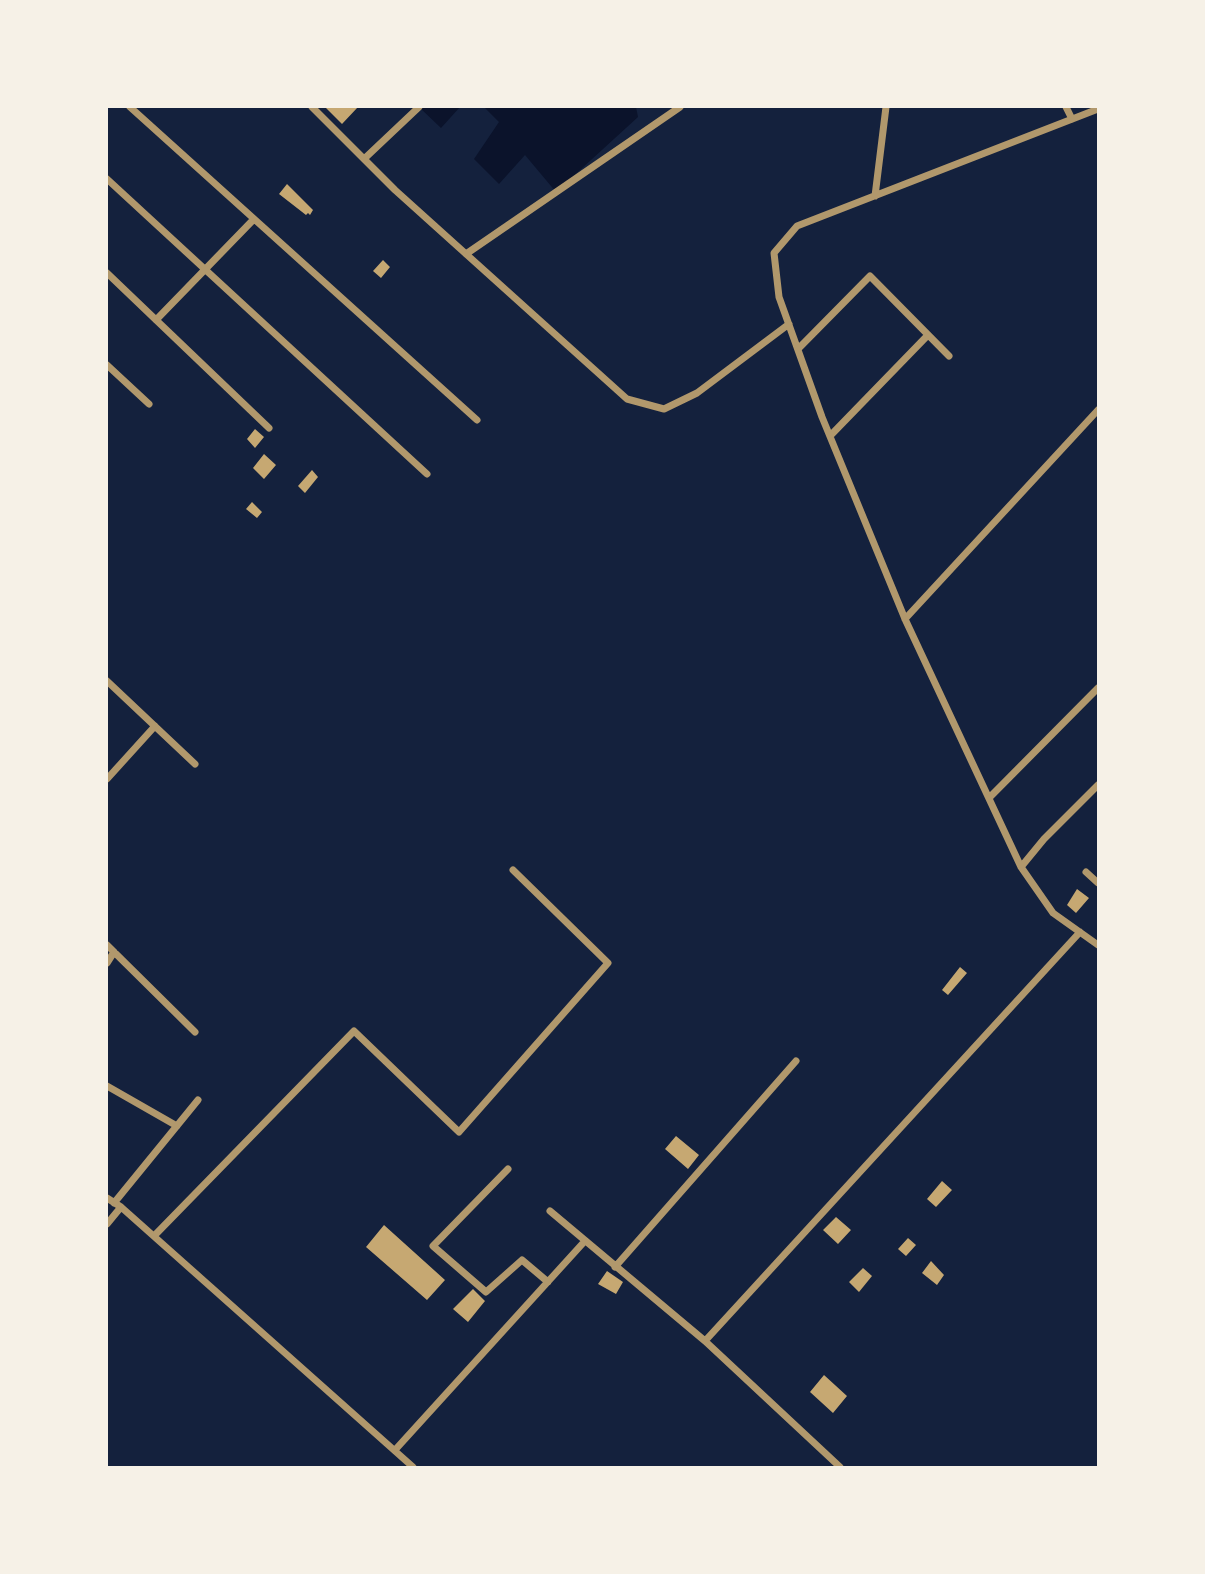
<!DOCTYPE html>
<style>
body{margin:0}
#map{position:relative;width:1205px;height:1574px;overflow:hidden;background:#14213d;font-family:"Archivo Narrow",sans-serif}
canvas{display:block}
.frame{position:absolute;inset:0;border:108px solid #f6f1e7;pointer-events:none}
</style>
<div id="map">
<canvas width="1205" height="1574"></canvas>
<div class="frame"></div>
</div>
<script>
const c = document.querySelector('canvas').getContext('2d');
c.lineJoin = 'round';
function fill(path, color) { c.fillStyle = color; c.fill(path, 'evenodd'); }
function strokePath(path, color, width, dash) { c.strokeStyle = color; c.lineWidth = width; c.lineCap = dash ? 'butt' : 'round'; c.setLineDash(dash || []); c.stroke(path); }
fill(new Path2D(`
 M419,107H460L441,128Z
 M484,107H636L638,117L556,192L525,155L499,184L474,159L499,122Z`), '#0b132b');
fill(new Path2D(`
 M325,107H358L342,124Z
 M287,184L313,210L310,215L308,213L306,215L279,194Z
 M383,260L390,267L381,278L373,271Z
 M255,429L264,437L255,448L247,439Z
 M264,454L276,465L264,479L253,468Z
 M312,470L318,477L305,493L298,486Z
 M252,502L262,512L257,518L246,509Z
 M1077,889L1089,898L1076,913L1067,905Z
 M960,967L967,973L948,995L942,990Z
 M676,1136L699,1155L688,1169L665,1149Z
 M942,1181L952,1190L936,1207L927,1199Z
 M836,1217L851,1230L838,1244L823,1230Z
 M384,1225L445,1280L427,1300L366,1247Z
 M908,1238L916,1245L906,1256L898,1249Z
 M931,1261L944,1275L937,1285L922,1273Z
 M863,1268L872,1276L859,1292L849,1282Z
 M607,1271L623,1282L616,1294L598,1284Z
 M473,1289L485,1301L468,1322L453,1309Z
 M824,1375L847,1396L833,1413L810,1392Z`), '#c6a872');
strokePath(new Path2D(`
 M130,107L477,420
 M312,107L395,190L627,399L664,409L697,393L789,324
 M1066,107L1072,119
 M1098,109L797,226L774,253L779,297L822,417L905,619L1021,867L1053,913L1098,945
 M364,159L419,107
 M107,179L427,474
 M875,196L886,107
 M466,254L680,107
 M107,273L269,428
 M156,320L254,219
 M798,349L870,276L949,356
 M107,365L149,404
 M830,436L928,335
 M905,619L1098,410
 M107,681L195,764
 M107,779L155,726
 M989,798L1098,688
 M1021,867L1044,839L1098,785
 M1086,872L1098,883
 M107,945L195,1032
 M107,963L114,952
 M107,1086L177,1126
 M508,1169L433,1246L486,1292L522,1260L548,1282
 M107,1198L121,1207L413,1467
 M114,1203L198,1100
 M550,1211L705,1341L840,1467
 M107,1224L121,1207
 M154,1236L354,1031L459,1132L608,963L513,870
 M615,1267L796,1061
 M705,1341L1080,932
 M395,1450L584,1242`), '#b1986c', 7);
</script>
